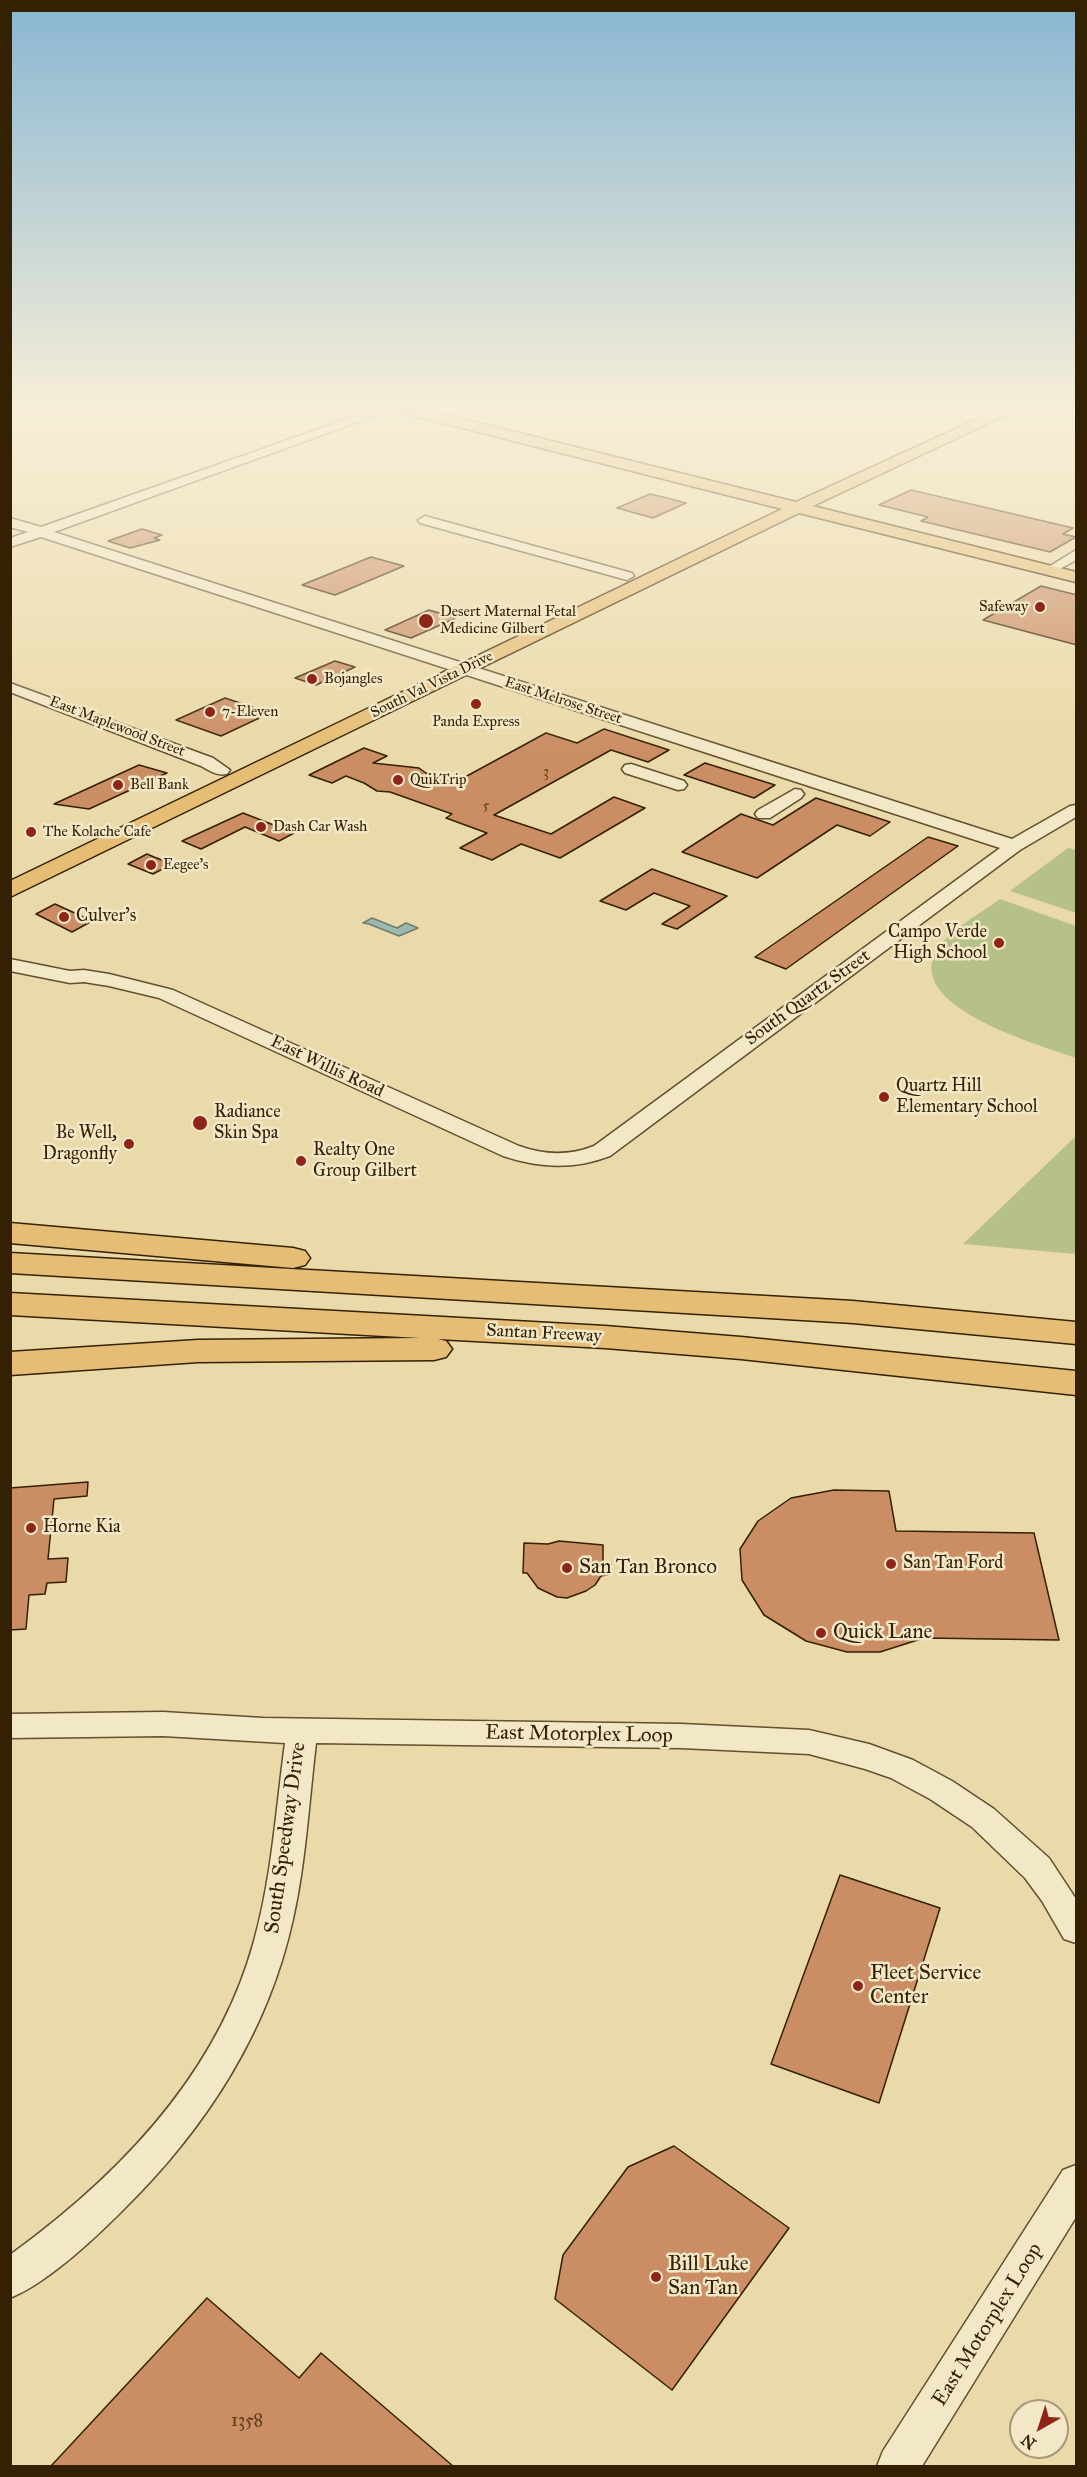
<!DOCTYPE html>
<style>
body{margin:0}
#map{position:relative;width:1087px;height:2477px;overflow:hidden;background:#ebdaa9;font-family:"IM FELL Great Primer",serif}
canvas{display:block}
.frame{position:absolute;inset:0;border:12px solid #342104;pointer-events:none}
.north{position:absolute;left:1009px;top:2399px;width:60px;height:60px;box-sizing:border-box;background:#f2e7c7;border:2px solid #a69879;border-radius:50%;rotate:219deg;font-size:16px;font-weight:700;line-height:24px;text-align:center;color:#342104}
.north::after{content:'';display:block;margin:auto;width:21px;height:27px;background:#8f2418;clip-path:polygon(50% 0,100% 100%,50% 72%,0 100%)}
</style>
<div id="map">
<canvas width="1087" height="2477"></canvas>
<div class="frame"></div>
<div class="north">N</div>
</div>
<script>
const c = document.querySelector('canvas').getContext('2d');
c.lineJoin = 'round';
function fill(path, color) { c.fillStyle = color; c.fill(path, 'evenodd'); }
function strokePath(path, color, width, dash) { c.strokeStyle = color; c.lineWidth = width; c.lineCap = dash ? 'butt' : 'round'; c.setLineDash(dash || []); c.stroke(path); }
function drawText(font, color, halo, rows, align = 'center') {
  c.font = font + ' "IM FELL Great Primer",serif'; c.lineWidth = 5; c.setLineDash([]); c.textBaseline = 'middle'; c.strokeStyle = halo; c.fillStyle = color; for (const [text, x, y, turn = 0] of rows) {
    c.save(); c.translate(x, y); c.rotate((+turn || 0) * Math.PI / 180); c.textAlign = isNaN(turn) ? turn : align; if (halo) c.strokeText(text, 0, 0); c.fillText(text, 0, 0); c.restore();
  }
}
fill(new Path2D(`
 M1068,848L1076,850V913L1010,891Z
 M1000,899L1076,926V1058C1041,1045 897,1006 939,947C951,929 983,912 1000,899Z
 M1076,1136V1254L963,1244Z`), '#b6c089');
const water = new Path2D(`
 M372,918L397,928L406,923L418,928L399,936L369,924L363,923Z`);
fill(water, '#9ab9b0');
strokePath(water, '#717c6b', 1.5);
const building = new Path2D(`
 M911,490L1073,528L1063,534L1076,537L1050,552L921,521L928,517L879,505Z
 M650,494L667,498L686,503L653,518L617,508Z
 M142,529L162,535L154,538L160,540L130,548L108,541Z
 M371,557L404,566L335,595L302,585Z
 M1041,586L1077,595V645L983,620Z
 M429,610L456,618L411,638L385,630Z
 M335,661L355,667L316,685L295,678Z
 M225,698L270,713L221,736L176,720Z
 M604,729L669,750L648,762L611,750L494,815L551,834L614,797L645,808L560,858L521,844L492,860L460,848L487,833L446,818L452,814L390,792L377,791L364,783L346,776L332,783L309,775L364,748L387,756L373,763L419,768L426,773L454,783L546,733L577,743Z
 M705,763L775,785L754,798L684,775Z
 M139,765L167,773L89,809L54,804Z
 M816,798L890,822L870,836L837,825L757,878L682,852L741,814L773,825Z
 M243,813L294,833L279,841L245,827L201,849L182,841Z
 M928,837L958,846L786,969L755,957Z
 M147,854L154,857L172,864L153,874L128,864Z
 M652,869L727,896L677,929L662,924L690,906L654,893L626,910L600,901Z
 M55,904L92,921L72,932L36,914Z
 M88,1482L87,1496L54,1499L48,1559L68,1558L66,1582L47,1583L45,1594L29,1595L26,1629L10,1630V1488Z
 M834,1490L889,1491L896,1531L1034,1533L1059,1640L924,1638L880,1652H847L806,1641L764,1615L742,1580L740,1549L758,1521L791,1498Z
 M559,1541L603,1545V1562L611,1563V1574L601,1576L595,1585L586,1591L567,1598L557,1597L538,1588L527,1573H523L524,1543L548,1544Z
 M840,1875L940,1908L879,2103L771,2064Z
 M674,2146L789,2228L672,2390L555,2299L563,2255L628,2167Z
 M207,2298L299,2378L321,2353L453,2466H51Z`);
fill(building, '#cb8d64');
strokePath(building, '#342104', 1.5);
const minor = new Path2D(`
 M384,406H402L54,532L1012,839L1070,806L1076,805V817L1020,850L610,1156C573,1170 540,1168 503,1156L159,998L109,986L84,982L70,983L10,971V959L70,971L84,970L109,974L173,990L519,1146C544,1155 569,1156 594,1146L1000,848L41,537L10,547V538L28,532L10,527V518L41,527Z
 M425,516L632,573L634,576L627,580L420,523L418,520Z
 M1076,550V560L1049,575L1042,571Z
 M10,683L213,758L230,770L227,774C217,776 210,771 201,766L10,692Z
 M631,764L684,781L687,785L684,789L678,790L625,773L622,769L625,765Z
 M795,789L801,790L804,794L801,798L770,818H758L755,814L758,810Z
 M163,1712L263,1718L681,1724L809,1730L869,1744L913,1760L952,1781L994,1809L1049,1858L1076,1899V1943L1064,1939L1042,1901L1025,1878L972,1827L930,1799L891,1778L865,1769L809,1754L681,1748L316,1743C309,1801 306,1861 293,1919C268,2033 204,2131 121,2212C93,2240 47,2283 10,2298V2255C119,2176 218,2074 254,1941C272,1876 276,1809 285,1743L163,1736L10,1738V1714Z
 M1076,2165V2217L922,2466H877L883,2451L1063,2170Z`);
const major = new Path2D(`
 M385,406H411L796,502L1005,406H1025L813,506L1076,572V582L799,513L10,897V881L782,509L387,409Z`);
const highway = new Path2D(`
 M10,1223L293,1248L305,1251L310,1258L305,1265L293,1268L10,1243Z
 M10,1253L853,1301L1076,1322V1344L853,1323L10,1273Z
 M10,1293L605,1326L741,1337L1076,1371V1395L741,1359L605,1348L438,1339L446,1341L452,1349L446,1357L434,1360L198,1362L10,1375V1352L198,1340L420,1338L10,1315Z`);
strokePath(minor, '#624f2d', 3);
strokePath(major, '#342104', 3);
strokePath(highway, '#342104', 3);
fill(minor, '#f2e7c7');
fill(major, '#e6bd74');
fill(highway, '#e6bd74');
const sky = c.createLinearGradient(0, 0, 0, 753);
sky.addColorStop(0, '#89b6d2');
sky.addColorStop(0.54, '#f6eed8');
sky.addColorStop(1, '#f6eed800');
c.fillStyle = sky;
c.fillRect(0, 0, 1087, 753);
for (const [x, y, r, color] of [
 [1040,607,6,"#8f2418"],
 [426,621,8,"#8f2418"],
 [312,679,6,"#8f2418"],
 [476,704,6,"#8f2418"],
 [210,712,6,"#8f2418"],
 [398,780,6,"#8f2418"],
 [118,785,6,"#8f2418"],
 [261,827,6,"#8f2418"],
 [31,832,6,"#8f2418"],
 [151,865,6,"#8f2418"],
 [64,917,6,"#8f2418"],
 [999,943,6,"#8f2418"],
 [884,1097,6,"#8f2418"],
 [200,1123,8,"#8f2418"],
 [129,1144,6,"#8f2418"],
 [301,1161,6,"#8f2418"],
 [31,1528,6,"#8f2418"],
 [891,1564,6,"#8f2418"],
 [567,1568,6,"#8f2418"],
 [821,1633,6,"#8f2418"],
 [858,1986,6,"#8f2418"],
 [656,2277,6,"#8f2418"]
]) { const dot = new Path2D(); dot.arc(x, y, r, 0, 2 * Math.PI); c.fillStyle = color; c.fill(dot); strokePath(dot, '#f2e7c7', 2); }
drawText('14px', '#5a3c1c', null, [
 ["3",546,773],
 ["5",486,807]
]);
drawText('15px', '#342104', '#f2e7c7', [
 ["Safeway",1028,607,"right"],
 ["Desert Maternal Fetal",440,612],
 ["Medicine Gilbert",440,629],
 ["Bojangles",324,679],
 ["7-Eleven",222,712],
 ["Panda Express",476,722,"center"],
 ["QuikTrip",410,780],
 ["Bell Bank",130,785],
 ["Dash Car Wash",273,827],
 ["The Kolache Cafe",43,832],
 ["Eegee's",163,865]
], 'left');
drawText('15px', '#342104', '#f2e7c7', [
 ["South Val Vista Drive",432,685,-26],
 ["East Melrose Street",563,701,18],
 ["East Maplewood Street",117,727,21]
]);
drawText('18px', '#342104', '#f2e7c7', [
 ["Culver's",76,917],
 ["Campo Verde",987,933,"right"],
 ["High School",987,954,"right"],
 ["Quartz Hill",896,1087],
 ["Elementary School",896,1108],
 ["Radiance",214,1113],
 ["Skin Spa",214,1134],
 ["Be Well,",117,1134,"right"],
 ["Dragonfly",117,1155,"right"],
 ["Realty One",313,1151],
 ["Group Gilbert",313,1172],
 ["Horne Kia",43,1528],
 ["San Tan Ford",903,1564]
], 'left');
drawText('18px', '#342104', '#f2e7c7', [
 ["South Quartz Street",808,998,-36],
 ["East Willis Road",327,1067,25],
 ["Santan Freeway",544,1334,3]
]);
drawText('18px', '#5a3c1c', null, [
 ["1358",247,2422]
]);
drawText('21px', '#342104', '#f2e7c7', [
 ["San Tan Bronco",579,1568],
 ["Quick Lane",833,1633],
 ["Fleet Service",870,1974],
 ["Center",870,1998],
 ["Bill Luke",668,2265],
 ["San Tan",668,2289]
], 'left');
drawText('21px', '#342104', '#f2e7c7', [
 ["East Motorplex Loop",579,1735,1],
 ["South Speedway Drive",286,1838,-82],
 ["East Motorplex Loop",988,2325,-58]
]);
</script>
